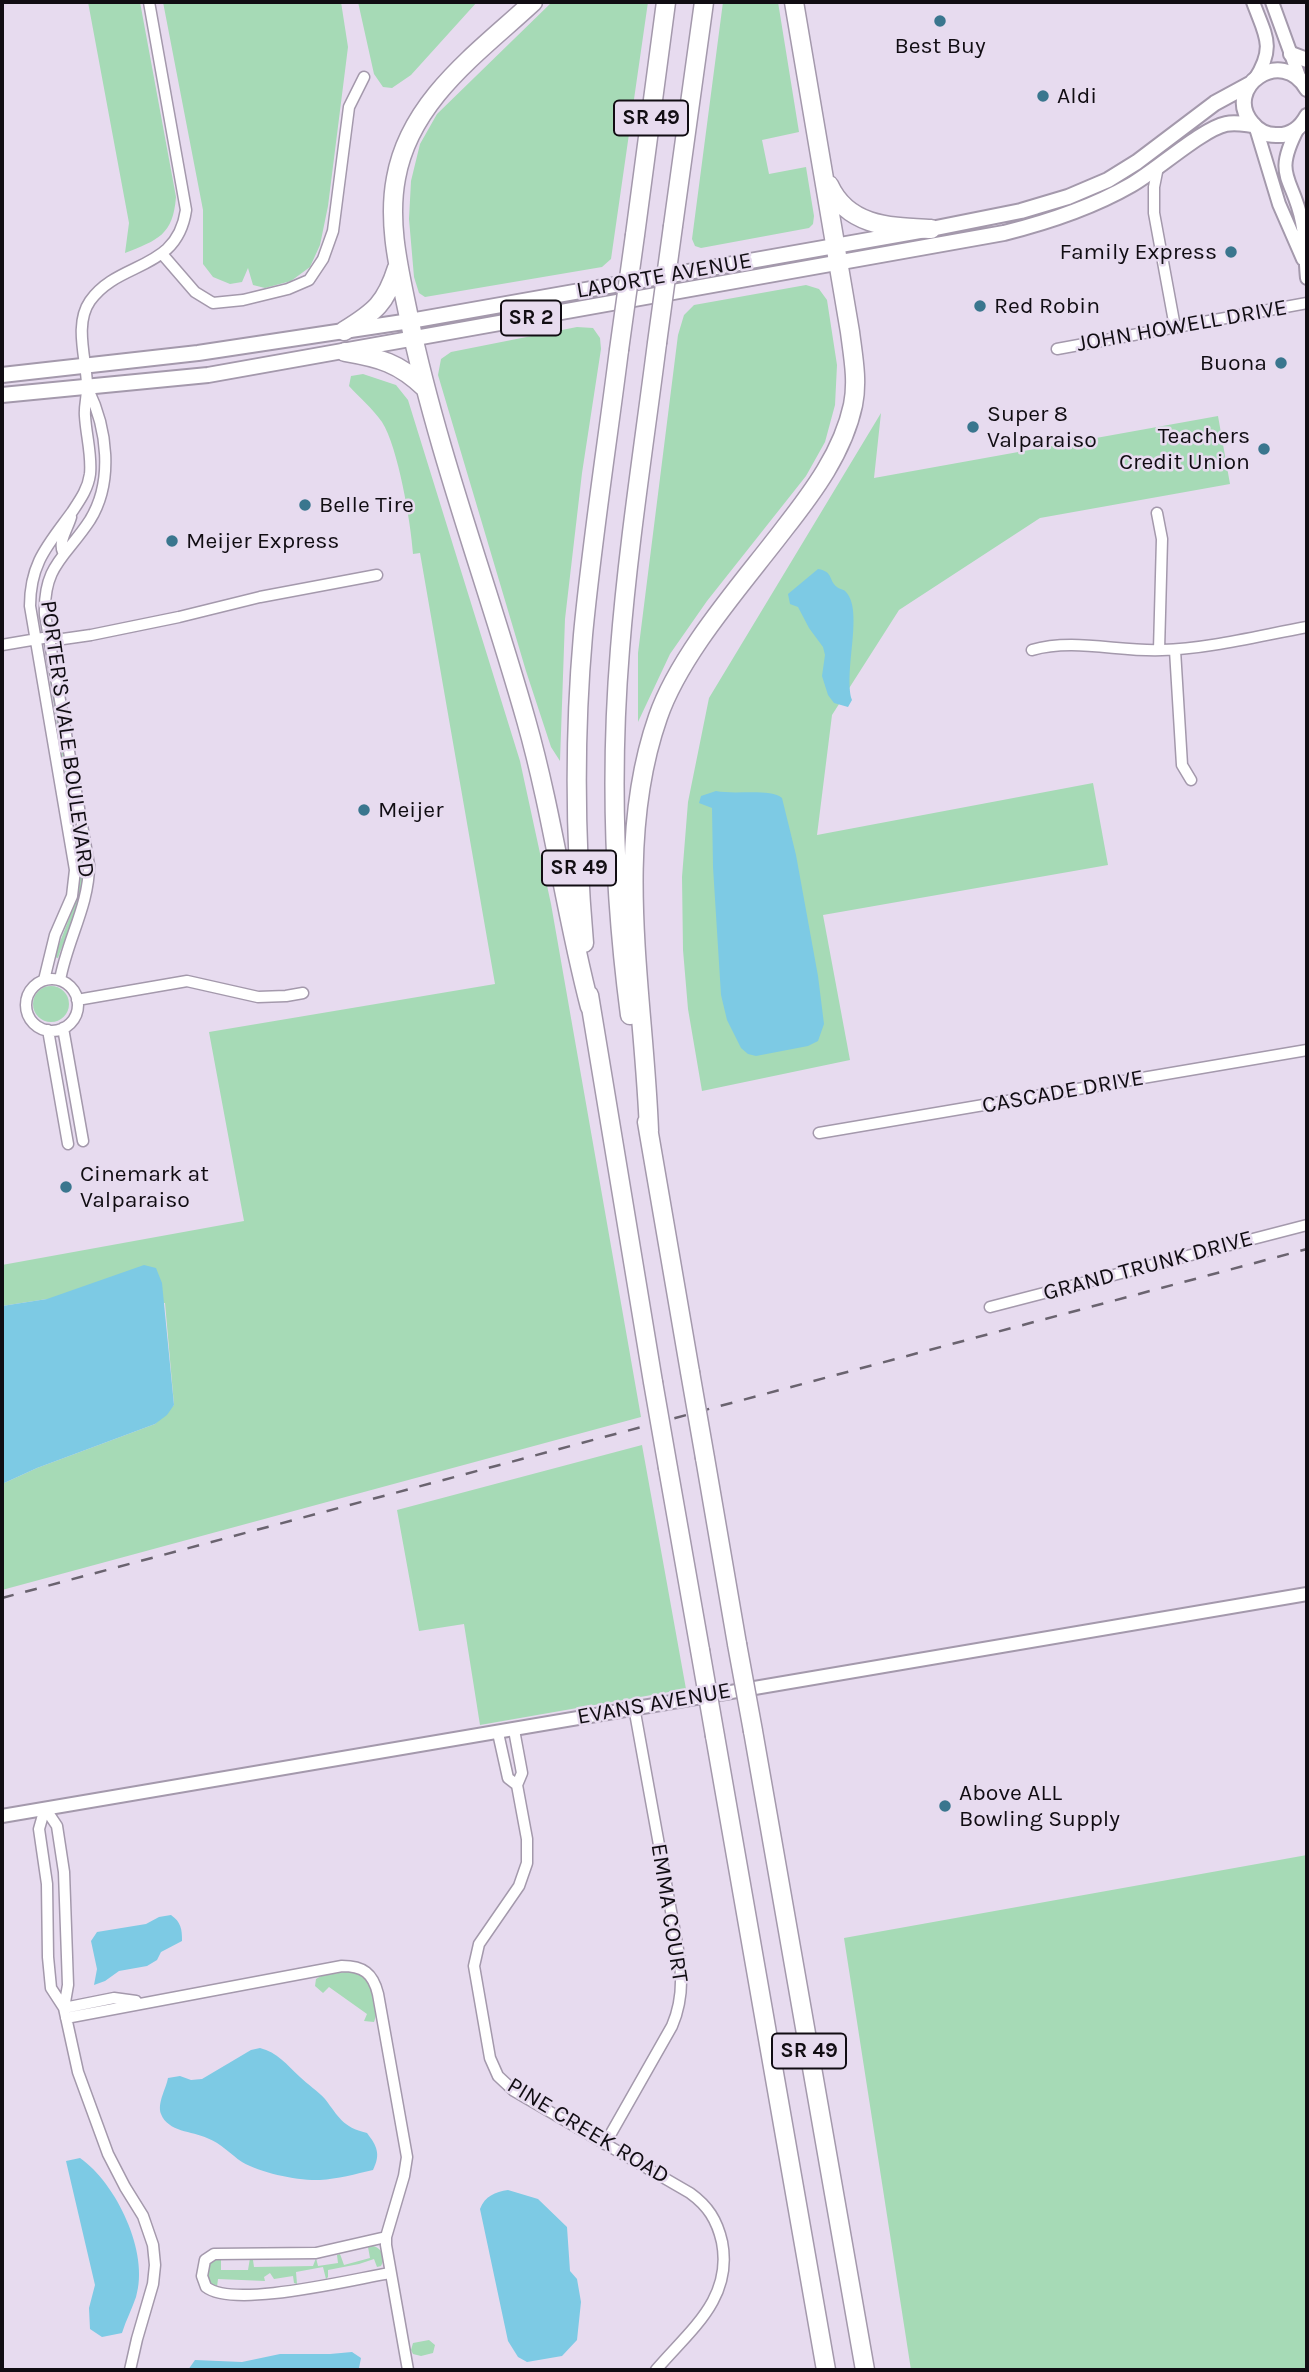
<!DOCTYPE html>
<style>
body{margin:0}
#map{position:relative;width:1309px;height:2372px;overflow:hidden;background:#e7dbef;font-family:Karla,sans-serif}
canvas{display:block}
.frame{position:absolute;inset:0;border:4px solid #110d13;pointer-events:none}
</style>
<div id="map">
<canvas width="1309" height="2372"></canvas>
<div class="frame"></div>
</div>
<script>
const c = document.querySelector('canvas').getContext('2d');
c.lineJoin = 'round';
function fill(path, color) { c.fillStyle = color; c.fill(path, 'evenodd'); }
function strokePath(path, color, width, dash) { c.strokeStyle = color; c.lineWidth = width; c.lineCap = dash ? 'butt' : 'round'; c.setLineDash(dash || []); c.stroke(path); }
function drawText(font, color, halo, rows, align = 'center') {
  c.font = font + ' Karla,sans-serif'; c.lineWidth = 5; c.setLineDash([]); c.textBaseline = 'middle'; c.strokeStyle = halo; c.fillStyle = color; for (const [text, x, y, turn = 0] of rows) {
    c.save(); c.translate(x, y); c.rotate((+turn || 0) * Math.PI / 180); c.textAlign = isNaN(turn) ? turn : align; if (halo) c.strokeText(text, 0, 0); c.fillText(text, 0, 0); c.restore();
  }
}
fill(new Path2D(`
 M88,2H140L176,197C173,235 158,240 125,253L129,223Z
 M163,2H341L348,47L328,206L320,245L310,267L291,281L265,288L253,285L248,268L242,282L230,284L213,277L203,264V210Z
 M358,2H477L411,75L392,88L383,87L374,74Z
 M552,2H648L611,259L602,267L425,297L419,293L414,277L409,219L411,181L420,144L437,114Z
 M723,2H778L799,132L762,140L769,174L806,167L814,216L813,224L809,228L701,248L695,246L692,239Z
 M806,285L819,289L827,300L837,365L835,405L825,442L806,476L707,601L670,654L638,722V653L678,335L684,315L694,305Z
 M577,327L593,328L600,338L601,349L582,473L565,619L560,761L551,747L526,671L438,375L441,359L451,352Z
 M363,374L396,385L408,400L520,761L551,904L641,1417L2,1590V1484L37,1468L155,1424L174,1405L165,1303L47,1299L2,1306V1265L244,1221L209,1032L495,984L420,553L413,554C411,523 398,447 382,422C373,409 359,397 349,386L351,376Z
 M881,413L874,478L1218,416L1230,484L1040,518L899,610L832,715L817,835L1093,783L1108,865L823,915L850,1060L702,1091L688,1009L683,950L682,877L688,802L709,698Z
 M47,662L49,664L71,792L68,791Z
 M75,828H78C84,857 86,882 77,911C72,927 63,942 58,958L54,957L78,896L81,864Z
 M33 1004a18 18 0 1 1 36 0a18 18 0 1 1-36 0Z
 M642,1445L686,1689L480,1725L464,1624L419,1631L397,1510Z
 M1307,1855V2370H911L844,1938Z
 M350,1971C356,1972 361,1973 366,1978C374,1986 379,2012 374,2022L364,2021L367,2014L329,1987L323,1993L315,1986L316,1979L321,1976Z
 M372,2246C382,2247 386,2258 381,2266L377,2267L374,2259L359,2264L328,2270V2277L326,2279L323,2267L296,2272L297,2284L294,2283L293,2276L274,2279L270,2273L264,2277L265,2281L218,2279L217,2287C207,2283 206,2275 209,2266L212,2261L221,2259V2270H248L250,2258L253,2260L254,2267L313,2266L316,2258L318,2266L338,2263L337,2255L340,2254L344,2265L370,2258L368,2247Z
 M429,2340L435,2345L433,2353L421,2356L413,2354L411,2350L413,2343Z`), '#a6dab6');
fill(new Path2D(`
 M818,569C834,572 828,580 837,587C839,589 844,589 846,592C864,611 843,672 852,700L848,707L834,703L828,695L822,676L825,655L823,647L809,628L798,607L790,604L788,594Z
 M716,791C735,795 771,788 782,798L796,855L818,976L824,1024L818,1041L808,1046L756,1056L748,1054L741,1048L727,1020L721,995L713,867L712,808L699,803L701,796Z
 M144,1265L156,1268L162,1283L174,1405L167,1415L155,1424L37,1468L2,1484V1306L47,1299Z
 M171,1915C181,1922 182,1929 182,1941L161,1952L157,1960L147,1966L119,1971L105,1981L94,1985L97,1969L91,1941L97,1932L146,1924L159,1917Z
 M260,2048C277,2052 287,2065 300,2077C308,2085 317,2090 325,2099C339,2117 342,2127 367,2133C377,2146 381,2154 373,2170C356,2174 337,2179 320,2180C298,2181 261,2173 242,2162C230,2154 221,2143 207,2138C192,2131 168,2132 161,2114C157,2103 166,2089 168,2078L180,2076L191,2080L202,2079L251,2050Z
 M80,2158C116,2183 150,2253 136,2297C132,2309 126,2320 122,2333L102,2337L90,2329L89,2308L95,2285L66,2161Z
 M508,2190L538,2199L567,2227L570,2271L577,2279L581,2302L577,2340L562,2356L527,2362L518,2357L508,2341L480,2209C485,2196 495,2192 508,2190Z
 M352,2352L361,2358L359,2368L356,2370H188L195,2360L242,2362L280,2354H330Z`), '#7dcae4');
const minor = new Path2D(`
 M1158,167L1154,187V213L1175,327
 M163,255L195,292L213,303L243,300L288,289L309,280L323,259L333,231L349,107L364,77
 M1057,349L1307,303
 M1157,513L1162,539L1159,650
 M63,552C58,542 68,528 71,517
 M2,645L49,637L63,639L91,635L179,617L260,597L377,575
 M1032,650C1073,638 1120,652 1162,650C1207,649 1262,635 1307,627
 M1175,650L1182,765L1191,780
 M26 1005a26 26 0 1 1 52 0a26 26 0 1 1-52 0Z
 M44,980L55,935L72,896L75,870L30,606C30,563 48,545 72,512C80,500 88,489 90,474C92,455 86,435 85,416C84,405 88,395 87,384C86,358 74,324 90,301C119,260 177,272 186,210L149,2
 M60,980C67,940 89,906 89,865L45,615C43,565 66,557 90,520C114,481 107,428 88,389
 M77,1000L187,981L258,997L286,996L303,993
 M63,1028L83,1141
 M48,1030L68,1144
 M819,1133L1307,1050
 M990,1307L1307,1225
 M514,1730L522,1773L517,1785L527,1839V1863L519,1886L479,1944L474,1966L490,2058L498,2076L514,2091L690,2193C708,2206 717,2220 722,2242C733,2299 690,2330 656,2370
 M498,1733L508,1778L517,1785
 M45,1808L57,1826L64,1872L68,1985L64,2008L78,2072L108,2154L125,2187L143,2216L153,2245L155,2265L153,2284L137,2339L130,2370
 M45,1808L39,1829L47,1884L48,1957L51,1988L64,2008
 M64,2008L114,1998L136,2001
 M66,2018L342,1966C363,1966 373,1973 378,1994L407,2157L404,2176L386,2237V2245L408,2370
 M605,2144L672,2026C682,2003 683,1980 679,1955L634,1707
 M386,2237L316,2253L214,2254L205,2260L202,2276L206,2287C234,2309 353,2279 390,2273`);
const tertiary = new Path2D(`
 M1253,2C1265,35 1276,46 1255,79
 M1272,2L1300,79
 M1256,128L1279,204L1303,259
 M1298,128C1272,178 1293,176 1302,222C1306,241 1305,259 1307,278
 M2,1816L1307,1594`);
const primary = new Path2D(`
 M1291,54L1307,60
 M1307,89C1282,45 1222,88 1252,123C1258,131 1267,135 1276,135C1291,136 1301,127 1307,116
 M2,375L198,353L410,321L931,229L1021,211L1068,197L1108,180L1137,162L1215,103L1250,84
 M2,395L208,375L1004,233C1048,222 1091,208 1131,185C1156,171 1202,129 1226,124C1235,122 1244,124 1253,125`);
const motorway = new Path2D(`
 M533,2C478,53 410,100 396,178C387,225 400,273 409,318C438,455 488,586 526,720C553,815 565,912 590,1007
 M829,185C848,227 891,227 931,229
 M673,226L704,2
 M635,235L666,2
 M344,331C375,312 386,303 397,268
 M345,352C380,358 399,363 425,388
 M584,943C575,841 574,737 583,635C592,540 607,445 619,350
 M589,995L653,1382
 M630,1015C614,894 610,771 620,649C628,547 644,445 657,343
 M647,1122L690,1372
 M649,1131C644,995 612,848 658,717C680,653 743,583 784,529C813,492 843,452 853,405C858,381 853,356 850,332L794,2
 M705,1458L737,1644
 M668,1468L700,1650
 M753,1731L865,2370
 M715,1736L826,2370`);
strokePath(minor, '#a499ac', 13);
strokePath(tertiary, '#a499ac', 16);
strokePath(primary, '#a499ac', 18);
strokePath(motorway, '#a499ac', 21);
strokePath(minor, '#fff', 10);
strokePath(tertiary, '#fff', 12);
strokePath(primary, '#fff', 14);
strokePath(motorway, '#fff', 18);
strokePath(new Path2D(`
 M2,1598L1307,1249`), '#6a636f', 2.5, [12, 12]);
const motorwayBridge = new Path2D(`
 M657,343L673,226
 M619,350L635,235
 M690,1372L705,1458
 M653,1382L668,1468
 M737,1644L753,1731
 M700,1650L715,1736`);
strokePath(motorwayBridge, '#a499ac', 21, []);
strokePath(motorwayBridge, '#fff', 18);
for (const [x, y, r, color] of [
 [940,21,7,"#3a768e"],
 [1043,96,7,"#3a768e"],
 [1231,252,7,"#3a768e"],
 [980,306,7,"#3a768e"],
 [1281,363,7,"#3a768e"],
 [973,427,7,"#3a768e"],
 [1264,449,7,"#3a768e"],
 [305,505,7,"#3a768e"],
 [172,541,7,"#3a768e"],
 [364,810,7,"#3a768e"],
 [66,1187,7,"#3a768e"],
 [945,1806,7,"#3a768e"]
]) { const dot = new Path2D(); dot.arc(x, y, r, 0, 2 * Math.PI); c.fillStyle = color; c.fill(dot); strokePath(dot, '#e7dbef', 2.5); }
for (const [x, y, w] of [
 [651,118,74],
 [531,318,60],
 [579,868,74],
 [809,2051,74]
]) { const box = new Path2D(); box.roundRect(x - w / 2, y - 17.5, w, 35, 5); c.fillStyle = '#e7dbef'; c.fill(box); strokePath(box, '#110d13', 2); }
drawText('bold 21px', '#110d13', null, [
 ["SR 49",651,118],
 ["SR 2",531,318],
 ["SR 49",579,868],
 ["SR 49",809,2051]
]);
drawText('23px', '#110d13', '#e7dbef', [
 ["Best Buy",940,46,"center"],
 ["Aldi",1057,96],
 ["Family Express",1217,252,"right"],
 ["Red Robin",994,306],
 ["Buona",1267,363,"right"],
 ["Super 8",987,414],
 ["Valparaiso",987,440],
 ["Teachers",1250,436,"right"],
 ["Credit Union",1250,462,"right"],
 ["Belle Tire",319,505],
 ["Meijer Express",186,541],
 ["Meijer",378,810],
 ["Cinemark at",80,1174],
 ["Valparaiso",80,1200],
 ["Above ALL",959,1793],
 ["Bowling Supply",959,1819]
], 'left');
drawText('23px', '#110d13', '#e7dbef', [
 ["LAPORTE AVENUE",664,276,-10],
 ["JOHN HOWELL DRIVE",1182,326,-10],
 ["PORTER'S VALE BOULEVARD",67,739,82],
 ["CASCADE DRIVE",1063,1092,-10],
 ["GRAND TRUNK DRIVE",1148,1266,-15],
 ["EVANS AVENUE",654,1704,-10],
 ["EMMA COURT",669,1913,81],
 ["PINE CREEK ROAD",588,2131,31]
]);
</script>
